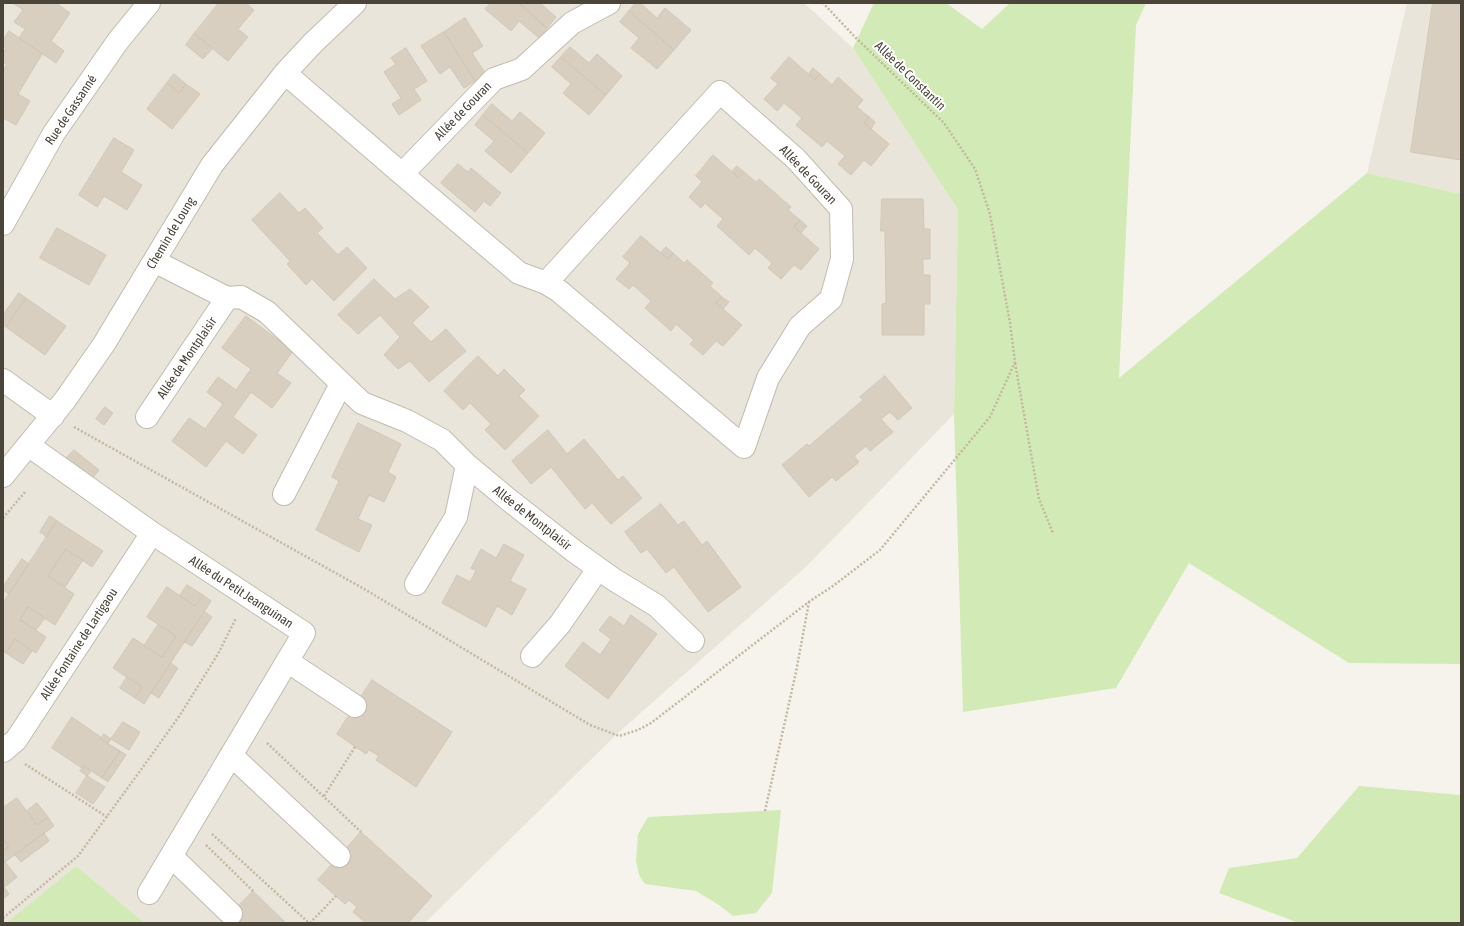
<!DOCTYPE html>
<meta charset="utf-8">
<style>
body{margin:0}
#map{position:relative;width:1464px;height:926px;overflow:hidden;background:#f6f3ec;font-family:"Asap Condensed",sans-serif}
canvas{display:block}
.frame{position:absolute;inset:0;border:4px solid #4b4439;pointer-events:none}
</style>
<div id="map">
<canvas width="1464" height="926"></canvas>
<div class="frame"></div>
</div>
<script>
const c = document.querySelector('canvas').getContext('2d');
c.lineJoin = 'round';
function fill(path, color) { c.fillStyle = color; c.fill(path, 'evenodd'); }
function strokePath(path, color, width, dash) { c.strokeStyle = color; c.lineWidth = width; c.lineCap = dash ? 'butt' : 'round'; c.setLineDash(dash || []); c.stroke(path); }
function drawText(font, color, halo, rows, align = 'center') {
  c.font = font + ' "Asap Condensed",sans-serif'; c.lineWidth = 4; c.setLineDash([]); c.textBaseline = 'middle'; c.strokeStyle = halo; c.fillStyle = color; for (const [text, x, y, turn = 0] of rows) {
    c.save(); c.translate(x, y); c.rotate((+turn || 0) * Math.PI / 180); c.textAlign = isNaN(turn) ? turn : align; if (halo) c.strokeText(text, 0, 0); c.fillText(text, 0, 0); c.restore();
  }
}
fill(new Path2D(`
 M3,3H804L853,48L958,210L954,414L807,566L619,732L425,923H145L76,866L6,923H3V510L17,495L3,509Z
 M1407,3H1461V194L1367,173Z`), '#eae5da');
fill(new Path2D(`
 M874,3H946L982,29L1010,3H1146L1136,25L1119,378L1367,173L1461,194V664L1349,663L1189,563L1116,688L963,712L954,414L958,210L853,48Z
 M1359,786L1461,795V923H1299L1219,893L1229,868L1297,858Z
 M781,810L772,893L756,913L733,916L719,905L696,891L645,884L639,875L636,861L638,834L648,817Z
 M76,866L145,923H6Z`), '#d2eab5');
const building = new Path2D(`
 M13,3H56L70,13L51,41L64,51L56,63L19,38L25,29L14,22L23,10Z
 M219,3H246L254,10L238,29L248,37L228,61L194,34Z
 M491,3H519L547,28L539,38L519,21L511,31L485,9Z
 M519,3H540L556,17L547,28Z
 M636,3H640L657,18L665,8L691,30L674,50L629,11Z
 M1433,3H1461V160L1411,152Z
 M629,11L674,50L657,69L631,48L639,38L620,22Z
 M465,18L483,46L472,53L486,74L475,81L444,32Z
 M9,31L42,54L18,94L30,101L16,125L3,118V71L7,64L3,62V53L6,48L3,46V41Z
 M444,32L475,81L464,88L450,67L440,74L421,46Z
 M194,34L213,48L203,59L186,45Z
 M570,47L589,63L597,54L622,76L606,95L561,57Z
 M406,48L427,81L414,89L421,100L399,115L392,104L401,98L384,72L396,64L391,58Z
 M561,57L606,95L589,115L563,93L571,84L552,67Z
 M789,57L815,80L820,74L832,85L838,77L863,100L857,107L869,117L864,123L889,144L871,166L864,160L851,175L838,164L845,156L827,141L822,147L796,125L802,118L784,103L777,111L764,99L778,84L771,78Z
 M813,68L820,74L815,80L809,74Z
 M174,74L186,84L179,93L167,83Z
 M167,83L179,93L186,84L200,94L172,129L147,109Z
 M492,104L512,121L520,112L545,133L528,153L483,115Z
 M483,115L528,153L511,173L485,151L494,141L475,125Z
 M869,117L875,122L871,129L864,123Z
 M114,138L134,150L121,172L142,185L127,210L104,196L97,207L79,195Z
 M713,155L739,178L744,172L756,182L759,179L791,207L788,210L800,220L794,227L819,249L801,270L794,265L781,279L768,268L772,263L755,248L749,255L717,226L723,219L705,203L701,208L689,197L702,182L696,176Z
 M458,164L468,172L471,168L501,193L490,206L484,201L475,212L441,183Z
 M737,166L744,172L739,178L732,172Z
 M280,193L299,213L305,208L323,228L317,233L338,255L347,247L367,268L334,301L312,279L306,285L287,264L290,261L252,220Z
 M882,199H923L924,229H930V259H923V275H930V304H924V335H882V304L886,303L885,231H881Z
 M800,220L807,226L801,233L794,227Z
 M57,228L106,255L89,285L40,258Z
 M641,236L668,259L673,253L684,263L687,260L713,283L710,286L722,297L716,303L742,325L723,346L716,341L703,355L690,344L694,340L676,324L671,331L645,308L651,301L633,285L629,289L616,279L630,263L623,257Z
 M666,247L673,253L668,259L661,253Z
 M374,279L395,299L410,289L429,307L412,323L431,342L446,329L466,351L429,382L410,361L398,369L384,355L400,337L380,315L358,334L338,315Z
 M19,293L26,298L6,327L3,325V315Z
 M722,297L729,302L723,309L716,303Z
 M26,298L66,326L45,355L6,327Z
 M246,316L293,351L277,373L291,383L272,408L251,392L233,417L257,435L243,454L226,441L206,467L172,441L189,418L205,429L223,404L207,392L218,377L236,390L251,369L222,348Z
 M478,356L498,376L504,369L525,390L519,396L539,416L505,450L485,430L491,424L470,403L463,410L444,391Z
 M885,376L912,408L898,420L890,412L881,419L893,432L870,451L866,446L854,456L859,462L836,481L832,477L809,497L782,465L807,444L809,446L863,400L860,397Z
 M105,407L113,413L104,425L96,419Z
 M358,423L401,444L388,472L396,477L384,502L369,495L358,519L372,525L359,552L316,530L339,481L332,477Z
 M548,430L567,454L584,439L618,480L623,476L642,498L611,524L592,503L585,509L551,467L531,484L512,461Z
 M74,450L99,470L90,481L65,460Z
 M661,504L678,525L684,521L702,545L707,541L741,587L708,612L674,567L666,573L647,549L641,553L625,532Z
 M50,516L57,521L47,537L40,532Z
 M57,521L103,551L92,567L66,549L48,576L74,594L55,625L28,607L20,620L46,637L36,653L15,639L6,653L3,651V603Z
 M504,544L524,555L510,581L526,589L512,615L497,606L486,627L442,603L457,575L470,582L476,571L471,568L481,549L496,558Z
 M66,549L83,560L65,587L48,576Z
 M22,559L29,564L9,594L3,590V587Z
 M187,585L203,595L195,606L180,596Z
 M167,587L195,606L203,595L211,601L144,704L135,698L142,687L113,668L133,638L162,657L176,636L147,617Z
 M28,607L45,618L36,630L20,620Z
 M205,612L212,617L192,646L184,642Z
 M631,615L657,634L608,699L565,666L583,642L600,655L611,639L599,630L610,616L624,626Z
 M158,625L176,636L162,657L144,646Z
 M15,639L32,651L23,664L6,653Z
 M171,663L178,668L159,698L151,693Z
 M127,677L142,687L135,698L120,688Z
 M372,680L452,732L416,787L376,760L379,756L369,750L366,754L337,734Z
 M72,717L102,738L101,739L120,751L102,778L84,766L82,768L52,748Z
 M123,722L140,732L129,750L111,739Z
 M104,734L111,739L108,744L101,739Z
 M120,751L126,755L108,782L102,778Z
 M84,766L91,771L87,776L80,771Z
 M87,776L105,787L93,804L76,793Z
 M17,798L37,825L48,817L54,826L5,862L17,877L3,888V864L5,862L3,860V851L9,846L3,838V808Z
 M37,803L48,817L37,825L27,811Z
 M361,832L432,896L408,923H366L353,912L357,907L349,900L345,904L318,880Z
 M44,833L49,841L21,862L15,855Z
 M3,838L9,846L3,851Z
 M4,887L9,894L3,899V888Z
 M253,891L286,923H222Z`);
fill(building, '#d8cfc1');
strokePath(building, '#d3c7b4', 1);
const minor = new Path2D(`
 M285,73L402,174L519,273L546,283L559,291L744,447L768,378L800,326L831,299L842,259L841,209L796,159L720,92L546,283
 M402,174L494,79L522,69L572,23L609,3
 M3,224L54,133L118,41L149,3
 M154,261L227,298L241,297L267,312L362,403L407,421L442,440L467,465L509,500L574,551L613,579L657,606L693,641
 M3,380L53,416
 M147,417L227,298
 M28,445L152,533L304,633L149,893
 M3,476L65,400L104,344L212,165L285,73L313,43L355,3
 M284,494L341,384
 M416,584L456,517L467,465
 M532,656L560,624L598,569
 M287,661L355,706
 M3,751L16,740L152,533
 M231,755L339,856
 M171,856L231,914`);
strokePath(minor, '#c2bbae', 24);
strokePath(new Path2D(`
 M1015,363L1039,499L1053,533
 M74,427L366,590L590,725L619,736L638,730L651,723L810,601L833,586L880,550L990,417L1015,362L1010,323L990,214L975,169L944,123L855,37L823,3
 M3,518L25,492
 M267,743L361,832
 M25,764L107,817
 M324,796L355,747
 M765,811L796,672L809,602
 M212,834L309,923
 M206,845L253,891
 M3,918L78,856L143,767L180,715L218,654L236,618
 M310,923L336,896`), '#c4b79f', 2.5, [2, 2]);
strokePath(minor, '#fff', 22);
drawText('13px', '#4b4439', '#fff', [
 ["Allée de Constantin",910,76,44],
 ["Rue de Gassanné",71,110,-56],
 ["Allée de Gouran",463,111,-46],
 ["Allée de Gouran",808,175,46],
 ["Chemin de Loung",171,233,-59],
 ["Allée de Montplaisir",187,358,-56],
 ["Allée de Montplaisir",532,518,38],
 ["Allée du Petit Jeanguinan",241,592,33],
 ["Allée Fontaine de Lartigaou",79,644,-57]
]);
</script>
